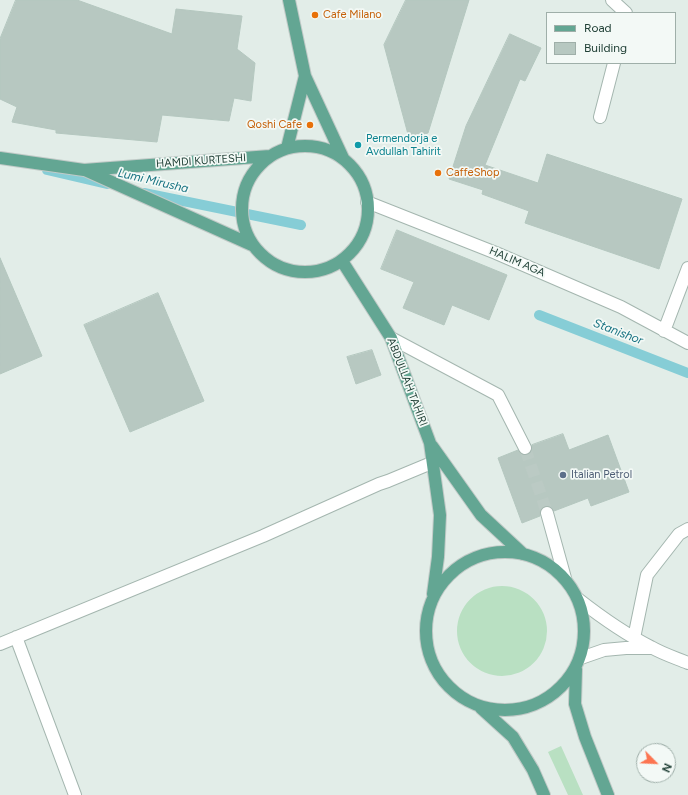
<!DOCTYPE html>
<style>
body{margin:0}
#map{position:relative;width:688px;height:795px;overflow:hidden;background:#e2ede8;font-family:Figtree,sans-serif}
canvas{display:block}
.legend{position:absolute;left:546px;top:12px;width:130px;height:52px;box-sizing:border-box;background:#f3f9f6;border:1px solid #9fafa9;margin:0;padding:5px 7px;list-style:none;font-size:12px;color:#204036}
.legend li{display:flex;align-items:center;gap:8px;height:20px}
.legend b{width:20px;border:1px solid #9fafa9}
.north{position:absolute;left:636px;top:743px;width:40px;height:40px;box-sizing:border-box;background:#f3f9f6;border:1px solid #9fafa9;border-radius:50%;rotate:114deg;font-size:11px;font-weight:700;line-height:16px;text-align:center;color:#204036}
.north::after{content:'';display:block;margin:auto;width:14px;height:18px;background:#fc7551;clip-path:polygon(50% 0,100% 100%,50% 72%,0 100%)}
</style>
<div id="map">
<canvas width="688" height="795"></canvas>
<ul class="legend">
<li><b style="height:5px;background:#63a693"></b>Road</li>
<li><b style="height:11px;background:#b7c8c1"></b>Building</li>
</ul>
<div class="north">N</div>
</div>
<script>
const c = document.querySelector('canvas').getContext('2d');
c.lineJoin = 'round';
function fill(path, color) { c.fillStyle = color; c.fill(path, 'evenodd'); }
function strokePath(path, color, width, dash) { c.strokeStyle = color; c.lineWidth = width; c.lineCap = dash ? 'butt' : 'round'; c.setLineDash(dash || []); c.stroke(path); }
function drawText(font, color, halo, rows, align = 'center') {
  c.font = font + ' Figtree,sans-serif'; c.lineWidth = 3.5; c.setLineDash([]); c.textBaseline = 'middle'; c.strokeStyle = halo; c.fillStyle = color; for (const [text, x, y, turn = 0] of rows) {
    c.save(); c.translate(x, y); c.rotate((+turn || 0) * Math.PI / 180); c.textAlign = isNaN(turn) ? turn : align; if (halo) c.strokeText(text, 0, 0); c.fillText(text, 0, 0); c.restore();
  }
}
fill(new Path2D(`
 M457 631a45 45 0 1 1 90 0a45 45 0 1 1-90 0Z
 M561,746L583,795H568L548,752Z`), '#b9e0c2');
strokePath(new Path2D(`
 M47,170L107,184
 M144,193L301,225
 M539,315L688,373`), '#86cdd6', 10);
const building = new Path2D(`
 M16,0H77L172,34L176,9L242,16L237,49L255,63L251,101L234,98L229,121L162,115L157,142L56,133V130L12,122L17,107L0,99V39Z
 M406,0H469L428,133L409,138L384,45Z
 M510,34L541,48L525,81L520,79L485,165L538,183L547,154L682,199L659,269L525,223L529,211L482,194L483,190L449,179L466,126Z
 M397,230L507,275L489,320L452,305L444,325L403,308L414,282L381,269Z
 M0,258L42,356L0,374Z
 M158,293L204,401L130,432L84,325Z
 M372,350L381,375L356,384L347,357Z
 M563,434L569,450L608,435L629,492L591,506L588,498L554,511L549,506H545L540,511V516L522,523L498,458L518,450L521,454L528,455L531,452L532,445Z`);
fill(building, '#b7c8c1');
strokePath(building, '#b4c7bf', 1);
strokePath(new Path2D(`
 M525,448L547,513`), '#bbcac4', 12, [12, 6]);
const minor = new Path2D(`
 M612,0L626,13
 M600,117L614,63
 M367,202L496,253L621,307L688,343
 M664,331L688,268
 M391,338L498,395L525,448
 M547,513L565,578
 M578,599C601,617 625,634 651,647C663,654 676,658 688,663
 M16,637L75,795
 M634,638L647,575L679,534L688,529
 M0,644L263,536L379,484L388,481L441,459
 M581,658L604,650L626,648H651`);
const major = new Path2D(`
 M289,0L305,76L343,158
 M242 209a63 63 0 1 1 126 0a63 63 0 1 1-126 0Z
 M287,148L305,76
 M0,158L84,170L270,156
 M85,170L252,245
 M342,261L391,338L430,443L440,515L438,557L433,594
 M432,446L481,515L523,554
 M426 631a79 79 0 1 1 158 0a79 79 0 1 1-158 0Z
 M576,669L575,704L585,737L608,795
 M481,708L513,737L533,770L544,795`);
strokePath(minor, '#a4b6af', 14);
strokePath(major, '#c1cac7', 14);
strokePath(minor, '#fff', 12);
strokePath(major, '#63a693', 12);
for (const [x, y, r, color] of [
 [315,15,4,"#e8710a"],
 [310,125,4,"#e8710a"],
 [358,145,4,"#0f9aa8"],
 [438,173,4,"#e8710a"],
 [563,475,4,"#5c6f8a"]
]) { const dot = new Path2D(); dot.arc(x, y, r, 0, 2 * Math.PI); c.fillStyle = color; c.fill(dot); strokePath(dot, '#f3f9f6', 1.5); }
drawText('11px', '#c56008', '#f3f9f6', [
 ["Cafe Milano",323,15],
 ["Qoshi Cafe",302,125,"right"],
 ["CaffeShop",446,173]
], 'left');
drawText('11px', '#0d838f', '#f3f9f6', [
 ["Permendorja e",366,139],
 ["Avdullah Tahirit",366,152]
], 'left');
drawText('11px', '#204036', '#f3f9f6', [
 ["HAMDI KURTESHI",201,161,-4],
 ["HALIM AGA",517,262,23],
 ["ABDULLAH TAHIRI",407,382,69]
]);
drawText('11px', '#4e5e75', '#f3f9f6', [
 ["Italian Petrol",571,475]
], 'left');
drawText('italic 12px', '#167281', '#f3f9f6', [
 ["Lumi Mirusha",153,181,13],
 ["Stanishor",618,332,21]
]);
</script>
